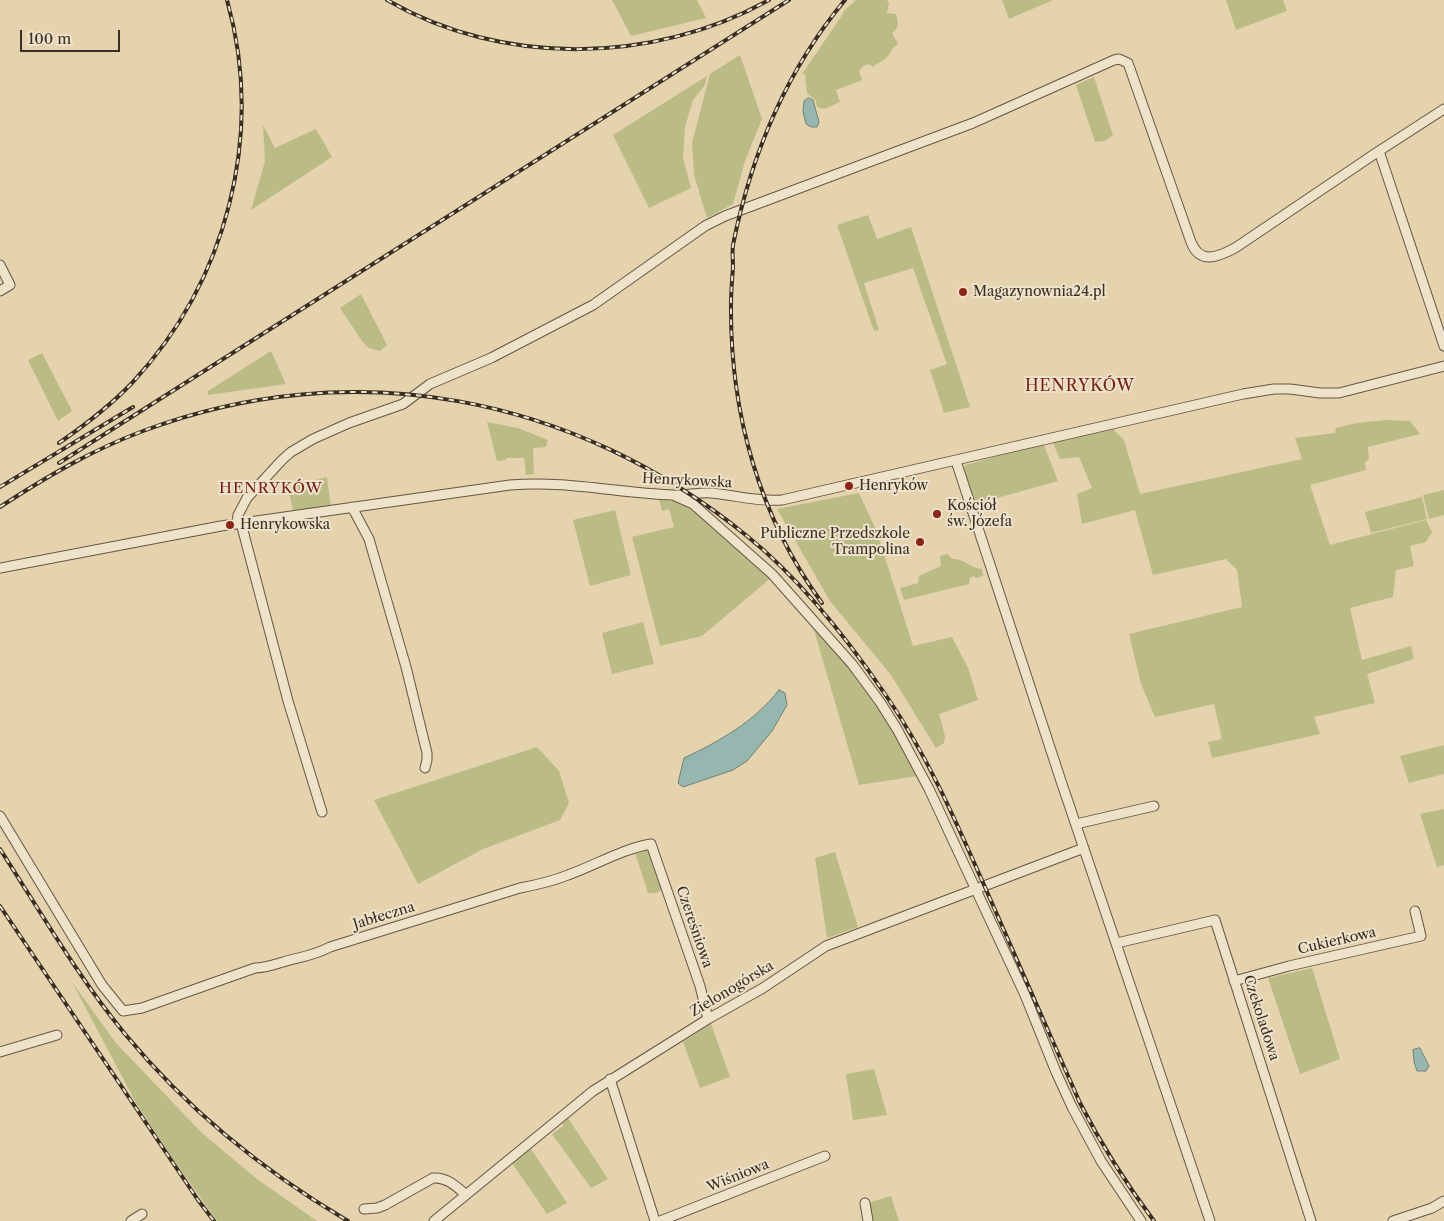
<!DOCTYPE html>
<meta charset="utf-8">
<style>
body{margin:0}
#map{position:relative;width:1444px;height:1221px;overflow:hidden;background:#e5d3ae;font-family:"Libre Caslon Text",serif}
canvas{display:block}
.scale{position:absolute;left:20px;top:30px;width:100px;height:22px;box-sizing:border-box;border:2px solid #3a2d21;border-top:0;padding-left:6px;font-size:15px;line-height:18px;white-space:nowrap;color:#3a2d21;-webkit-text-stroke:4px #eee2ca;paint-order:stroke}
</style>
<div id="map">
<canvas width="1444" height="1221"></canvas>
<div class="scale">100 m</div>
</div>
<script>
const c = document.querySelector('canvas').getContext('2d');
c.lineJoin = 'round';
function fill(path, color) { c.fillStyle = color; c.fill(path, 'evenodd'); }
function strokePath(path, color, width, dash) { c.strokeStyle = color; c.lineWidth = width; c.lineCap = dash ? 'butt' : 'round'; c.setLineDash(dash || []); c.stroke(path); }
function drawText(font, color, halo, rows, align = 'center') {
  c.font = font + ' "Libre Caslon Text",serif'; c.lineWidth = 4; c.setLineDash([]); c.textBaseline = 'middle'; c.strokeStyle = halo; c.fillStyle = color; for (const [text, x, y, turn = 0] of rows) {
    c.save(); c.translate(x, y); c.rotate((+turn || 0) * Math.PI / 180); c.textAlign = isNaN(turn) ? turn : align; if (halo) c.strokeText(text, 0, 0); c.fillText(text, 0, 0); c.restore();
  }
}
fill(new Path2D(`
 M612,0H697L706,18L631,36Z
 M856,0H887L889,4L887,13L896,14C898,22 900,28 892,33L898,44C891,48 890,55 884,60C879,63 877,63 873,67L869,64L862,67L859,71L862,80L836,90L840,102L824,109L817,107L816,101L807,93L805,74H802L841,17C844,8 850,7 856,0Z
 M1002,0H1053L1009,19Z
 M1226,0H1283L1287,11L1236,30Z
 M740,55L762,119L745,161L733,204L707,218L694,175L692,143L710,74Z
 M707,76L705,85L693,100L685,127L683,158L691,188L649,208L613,135Z
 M1094,77L1113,135L1105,141L1095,142L1076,85Z
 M263,125L275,148L316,129L332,157L251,210L265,161Z
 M868,215L877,239L911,227L970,407L944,413L930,370L947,364L913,268L864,283L879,330L874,331L837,225Z
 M361,294L387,345L380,351L369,348L362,341L340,308Z
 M271,351L286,384L208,395V391Z
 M42,353L72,411L58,421L28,360Z
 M1387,420L1410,421L1420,434L1368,447L1369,459L1365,462L1366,470L1310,485L1330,545L1426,520L1432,532L1426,542L1410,546L1414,566L1396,570L1393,597L1350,608L1362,660L1411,646L1414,659L1367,674L1375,703L1314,717L1320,734L1212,758L1208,742L1222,739L1214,704L1155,717L1141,684L1129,634L1242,607L1237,570L1226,559L1153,575L1135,510L1082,524L1077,494L1092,488L1079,457L1060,459L1052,441L1078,434L1113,429L1124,440L1140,494L1302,459L1295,438L1335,433L1336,428L1357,423Z
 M487,422L518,428L548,440L546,447L533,448L534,474L526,475L524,458H506V460L497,461Z
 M1043,443L1058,481L972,505L962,471L966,465Z
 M327,477L331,506L293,511L289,492L294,486Z
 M1444,490V515L1429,519L1423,495Z
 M859,493L877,532L913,646L952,637L968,668L978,700L939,714L945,736L944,743L936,748L891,675L830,601L777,509Z
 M1422,497L1427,519L1371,533L1365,512Z
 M659,499L676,501L694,511L772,577L702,636L660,646L632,537L674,527L669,509L662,511Z
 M615,510L631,575L590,586L573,520Z
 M947,554L952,559C965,558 969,568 982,569L983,576L976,578L974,576L970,578L969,584L904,600L900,588L918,583L919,576L941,566L940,556Z
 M643,622L654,664L612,674L602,633Z
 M812,623L839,653L892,724L918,776L859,785Z
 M1444,745V774L1409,783L1400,756Z
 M537,747L559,771L569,803L560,820L483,849L418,884L374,800Z
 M1444,809V865L1437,867L1420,814Z
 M650,849L664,889L656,893H648L635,853Z
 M835,852L858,927L827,938L815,858Z
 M1312,968L1340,1059L1300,1074L1268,978Z
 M72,982L116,1043L202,1133L257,1179L317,1221H217L169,1153L136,1103Z
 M711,1024L730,1077L700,1088L683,1042Z
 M874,1069L887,1115L853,1120L846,1074Z
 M568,1118L608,1179L591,1188L552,1134L563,1126V1123Z
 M531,1149L567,1203L547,1214L512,1163Z
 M891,1196L899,1221H870L868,1203Z`), '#bbbb86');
const water = new Path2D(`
 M809,98L813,100L819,122L817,127H811L806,124L803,112L804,101Z
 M779,690L785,693L787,705L772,731L747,761L733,770L683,787L678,783L684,758C720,741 754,722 779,690Z
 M1420,1048L1429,1066L1426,1071H1417L1414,1062L1413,1050Z`);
fill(water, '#96b7af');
strokePath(water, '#718076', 1);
const minor = new Path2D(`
 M1444,109L1379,151L1444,346
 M0,265L10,285L0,291
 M956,461L1061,781L1210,1221
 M675,496L693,504L772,574L852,664L880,702L897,729L929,789L1025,995L1056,1072L1072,1107L1101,1161L1141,1221
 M352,507L369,539L406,667L427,753V760L425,768
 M241,523L288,701L322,812
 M237,524L238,515L247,498L282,460L291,452L313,439L349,423L403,404L430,384L491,358L593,305L705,226L725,216L973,123L1114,60L1119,59L1128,63L1191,242C1200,265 1218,257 1235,248L1379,151
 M0,568L221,526L510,485C566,480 617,493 673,495C685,496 698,492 711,493C735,495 757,502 782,500L1243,394L1274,389H1290L1320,393H1339L1444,366
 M0,816L102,985L123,1011L142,1008L255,968C265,968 273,965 283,962C300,957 313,956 330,947L520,888C536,885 553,881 568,875C596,865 622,849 651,844L700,986L708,1019
 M1076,824L1154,806
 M1117,943L1215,920L1311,1221
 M1234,981L1289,966L1421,936L1415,911
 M0,1052L57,1035
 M610,1079L655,1221
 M865,1203L868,1221
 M364,1209L377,1208L385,1205L433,1178C447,1177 456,1186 466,1195
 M131,1221L142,1214
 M434,1221L593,1091L708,1019L763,988L826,946L1084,848
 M660,1221L825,1156
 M1393,1221L1432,1208L1444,1201`);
strokePath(minor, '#655644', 11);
strokePath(minor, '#eee2ca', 9);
const rail = new Path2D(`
 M387,0C503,67 654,64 769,0
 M59,443C85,425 110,406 132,383C227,281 265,135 227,0
 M59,463L789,0
 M0,487L133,407
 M0,507C46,477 92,450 143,431C353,352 575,396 747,536C799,578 849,641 887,697C929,758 958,826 988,894C1018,963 1049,1033 1080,1103C1102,1146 1125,1182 1154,1221
 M822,603C759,517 730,412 731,305C731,292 732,280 733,267C733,260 732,252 733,245C751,155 786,71 845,0
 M0,849C40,911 78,977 125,1034C188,1110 263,1171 348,1221
 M0,906L198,1200L214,1221`);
strokePath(rail, '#3a2d21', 4);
strokePath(rail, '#eee2ca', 2, [5.5]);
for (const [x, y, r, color] of [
 [963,292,5,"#8f2418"],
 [849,486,5,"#8f2418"],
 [937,514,5,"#8f2418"],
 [230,525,5,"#8f2418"],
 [920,542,5,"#8f2418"]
]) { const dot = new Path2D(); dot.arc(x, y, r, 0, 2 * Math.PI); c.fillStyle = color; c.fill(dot); strokePath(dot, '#eee2ca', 2); }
drawText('14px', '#3a2d21', '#eee2ca', [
 ["Magazynownia24.pl",973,292],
 ["Henryków",859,486],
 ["Kościół",947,506],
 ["św. Józefa",947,522],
 ["Henrykowska",240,525],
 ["Publiczne Przedszkole",910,534,"right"],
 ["Trampolina",910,550,"right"]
], 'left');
drawText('14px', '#3a2d21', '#eee2ca', [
 ["Henrykowska",687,481,3],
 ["Jabłeczna",384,916,-17],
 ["Czereśniowa",694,927,71],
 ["Cukierkowa",1337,941,-13],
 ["Zielonogórska",732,989,-31],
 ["Czekoladowa",1261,1018,72],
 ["Wiśniowa",738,1176,-22]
]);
c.letterSpacing = '1px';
drawText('15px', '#7a1f14', '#eee2ca', [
 ["HENRYKÓW",271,489]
]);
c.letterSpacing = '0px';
c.letterSpacing = '1px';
drawText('16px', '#7a1f14', '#eee2ca', [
 ["HENRYKÓW",1080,386]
]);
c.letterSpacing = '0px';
</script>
